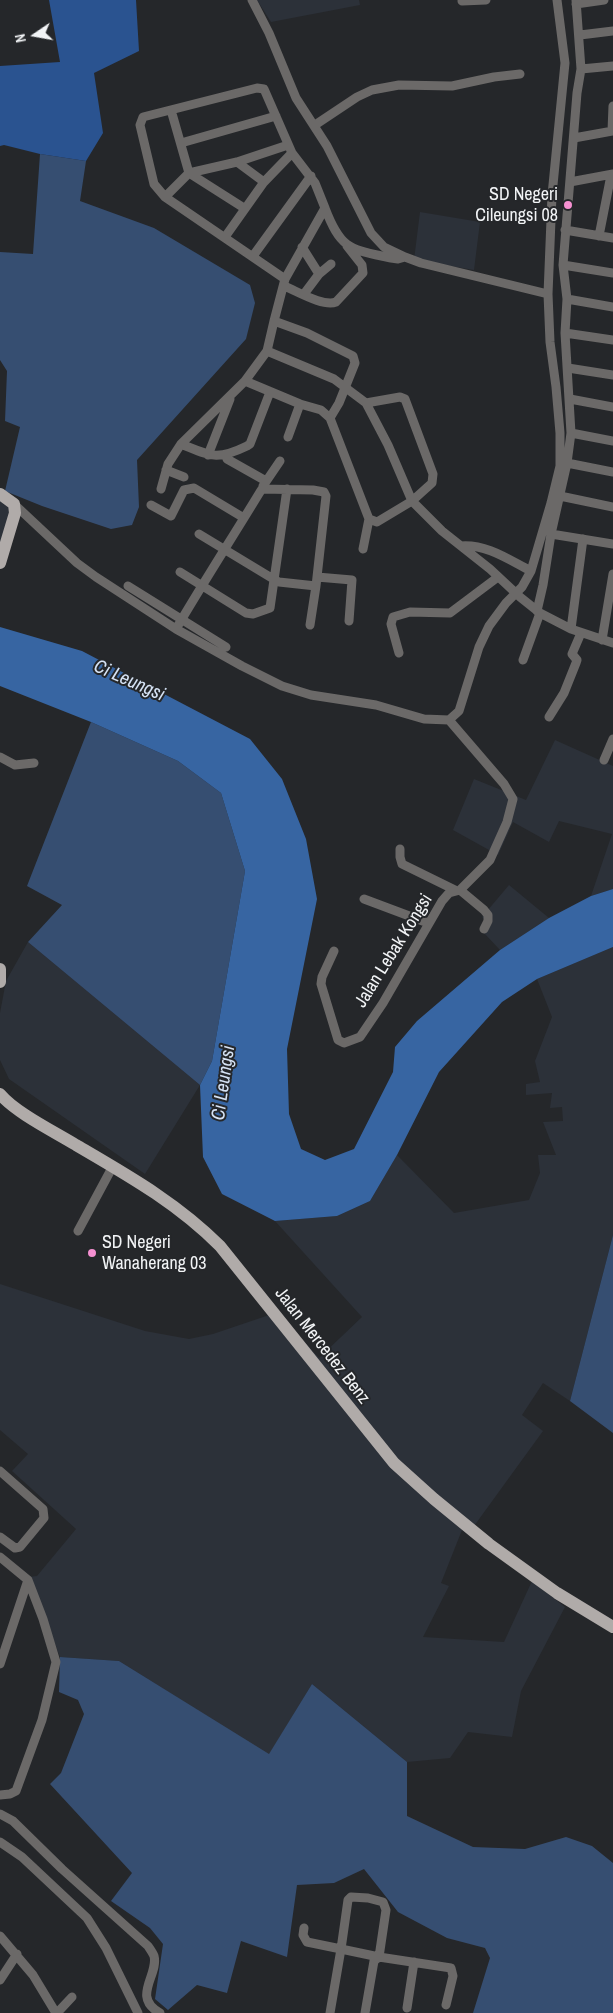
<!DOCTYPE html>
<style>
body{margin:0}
#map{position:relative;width:613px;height:2013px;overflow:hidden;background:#25272a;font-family:"Archivo Narrow",sans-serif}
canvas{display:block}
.north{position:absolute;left:10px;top:10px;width:50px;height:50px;-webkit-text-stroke:4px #25272a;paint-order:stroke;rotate:258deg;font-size:14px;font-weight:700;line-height:20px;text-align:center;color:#f2f4f6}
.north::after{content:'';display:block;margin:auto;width:18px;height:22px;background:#f2f4f6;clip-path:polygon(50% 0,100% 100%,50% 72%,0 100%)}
</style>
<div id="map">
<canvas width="613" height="2013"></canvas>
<div class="north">N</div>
</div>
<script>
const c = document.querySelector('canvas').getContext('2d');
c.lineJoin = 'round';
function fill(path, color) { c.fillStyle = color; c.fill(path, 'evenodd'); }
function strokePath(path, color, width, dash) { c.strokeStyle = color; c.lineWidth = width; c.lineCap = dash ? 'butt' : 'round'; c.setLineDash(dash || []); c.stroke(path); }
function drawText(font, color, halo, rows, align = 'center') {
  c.font = font + ' "Archivo Narrow",sans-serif'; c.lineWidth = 4; c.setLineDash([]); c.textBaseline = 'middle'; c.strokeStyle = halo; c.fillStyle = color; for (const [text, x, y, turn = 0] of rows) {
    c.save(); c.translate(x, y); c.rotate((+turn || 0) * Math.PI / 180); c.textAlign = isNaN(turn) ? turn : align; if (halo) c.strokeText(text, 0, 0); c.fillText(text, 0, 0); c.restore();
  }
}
fill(new Path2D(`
 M257,0H359L360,5L271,22Z
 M420,212L480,222L474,270L414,260Z
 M0,490L5,491L12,520L0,562Z
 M555,740L613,766V889L591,896L612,834L559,821L549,842L513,822L498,855L453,830L474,779L526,800Z
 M509,885L549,918L500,950L484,933L490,924L482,917Z
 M28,942L200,1085L145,1174L9,1079L0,1060V1013L6,981Z
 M613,947V1235L570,1401L543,1383L522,1415L543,1431L469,1533L462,1530L441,1583L449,1586L423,1637L504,1642L532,1581L565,1607L521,1691L512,1737L468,1732L450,1758L407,1762L312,1684L269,1755L119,1661L60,1657L29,1577L37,1576L76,1529L12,1471L28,1454L0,1430V1284L145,1331L189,1339L213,1334L278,1312L319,1358L362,1317L275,1221L337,1216L370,1201L397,1155L454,1213L529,1200L540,1173L538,1155H556L543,1122L563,1121L562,1107L550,1108L552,1093L526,1095V1084L540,1082L535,1061L552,1017L537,979Z`), '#2c3139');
fill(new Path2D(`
 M40,154L86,161L80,201L154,228L250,285L255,303L246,339L137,460L139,507L132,525L111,529L42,506L5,491L20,427L5,421L7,371L0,360V252L33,254Z
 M91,722L178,761L221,793L245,871L212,1061L200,1085L28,942L62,905L27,886Z
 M613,1235V1433L570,1401Z
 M60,1657L119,1661L269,1754L312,1684L407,1762V1816L473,1847L525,1849L566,1837L592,1846L613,1863V2013H473L490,1958L485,1948L447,1938L398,1912L364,1869L334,1883L297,1885L287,1957L241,1941L227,1993L197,1985L168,2010L155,1999L163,1944L150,1928L111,1901L132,1873L50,1784L61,1773L84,1714L78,1700L59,1692Z`), '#364e71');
fill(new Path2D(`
 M49,0H136L139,51L94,73L103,133L86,161L40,154L4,145L0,146V66L60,62Z`), '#2a5390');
fill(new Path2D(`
 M0,627L82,651L250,739L282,779L306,839L317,899L287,1049L289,1114L301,1149L325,1160L354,1149L393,1072L395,1047L417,1021L500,950L549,918L591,896L613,889V947L537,979L502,1002L439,1072L397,1155L370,1201L337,1216L275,1221L222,1194L203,1157L200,1085L212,1061L245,871L221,793L178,761L91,722L0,686Z`), '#3765a2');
strokePath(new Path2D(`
 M252,0L269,33L296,98L327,146L371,233L384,247L405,257
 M462,1L486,0
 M576,4L604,0
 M580,35L613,31
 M581,69L613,66
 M315,125L357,97L372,90L399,85L452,86L494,77L520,74
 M612,131L613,106
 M574,138L613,131
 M181,143L276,116
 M237,162L264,182
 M570,182L613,174
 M165,197L189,173L171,110
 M244,208L189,173L237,162L288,145
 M325,208C341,250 350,249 391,258L398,259L405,257L421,263L548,294
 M565,230L613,238
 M599,236L611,175
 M225,237L264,182L292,153
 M302,247L319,274L304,294
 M253,256L311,176
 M563,265L613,273
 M319,274L331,264
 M284,286C297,291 323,307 336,302L363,273L362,265L347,246
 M567,299L613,307
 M274,321L285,279L325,208L315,183L292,153L264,89L257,88L143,117L140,125L154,184L165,197L285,279
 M565,333L613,340
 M267,351L274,321L307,333L353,356L355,363L339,403L330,418L369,519L377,522L412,501L432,483L433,474L405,399L400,397L366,403
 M568,368L613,375
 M245,381L300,404L321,410L330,418
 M570,399L613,407
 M571,433L613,441
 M288,437L300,404
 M181,444C211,456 216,461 247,446L250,444L270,392
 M208,455L230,399
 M227,459L266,481
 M567,463L613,472
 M166,470L184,477
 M263,486L280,461
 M161,489L168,464L181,444L245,381L267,351L334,379L366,403L388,445L412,501L442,531L490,569L520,597L540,613L571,629L613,643
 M560,496L613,507
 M14,504L77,563L96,577L176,629L242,666L282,686L311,695L376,705L424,719L449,720L459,711L479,647L489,626L506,603L522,587L531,571L551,503L560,466V433L556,387L550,342L548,294L552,195L565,63L557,0
 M151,505L171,516L184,490L194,488L244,518
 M551,534L613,544
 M461,546C487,544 509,560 531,571
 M363,549L369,519
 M180,572L246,613L253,614L270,608L287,489
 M317,577L352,580L349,621
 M128,586L226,647
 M537,611L543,585L551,534L567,463L571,433L565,333L567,299L563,265L577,93L581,69L576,0
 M310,625L316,586
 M176,629C203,583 232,538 260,492L262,489L313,490L324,492L326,496L316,586L279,582L275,580L199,534
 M571,629L583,539
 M602,640L613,574
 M399,653L391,624L393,617L410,612L450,613L498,577
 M523,660L540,613
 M549,717L564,693L576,663L577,660L572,654L581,633
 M0,757L15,765L34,763
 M604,760L613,739
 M400,849V857L402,864L455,890
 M460,890L484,910L488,915V921L484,929
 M364,899L428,923
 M334,951L322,977L321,984L338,1040L344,1043L360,1037L383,1003L442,901L449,893L460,890L490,860L507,822L513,799L504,784L449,720
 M78,1231L113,1166
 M0,1471L43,1509L44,1518L20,1547L15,1548L0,1537
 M0,1557L28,1580L43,1619L56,1662L42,1720L16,1791L10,1794L0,1795
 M0,1664L28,1580
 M0,1814L13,1821L62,1869L148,1946C150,1949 153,1953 154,1956C159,1975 131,1997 160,2013
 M0,1842L22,1857L87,1918L106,1948L138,2013
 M351,1897L368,1898L383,1902L386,1910L379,1957L341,1949L348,1900Z
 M304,1928L303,1935L307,1942L341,1949L330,2013
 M0,1936L33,1975L56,2013
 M0,1980L17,1954
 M407,2008L414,1962
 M57,2013L72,1997
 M365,2013L374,1961L379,1957L451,1968L453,1976L446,2005`), '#6b6968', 9);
strokePath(new Path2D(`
 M0,494L14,504L15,513L0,563
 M0,969V982
 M0,1094C16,1113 55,1132 76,1145C129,1176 177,1203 220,1246L394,1463L434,1499L489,1544L557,1593L613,1627`), '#b0aba9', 12);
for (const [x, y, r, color] of [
 [568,205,5,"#f590d1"],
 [92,1253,5,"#f590d1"]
]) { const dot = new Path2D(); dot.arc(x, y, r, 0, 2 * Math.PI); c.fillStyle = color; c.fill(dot); strokePath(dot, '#25272a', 2); }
drawText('18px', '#f2f4f6', '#25272a', [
 ["SD Negeri",558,195],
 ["Cileungsi 08",558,216],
 ["SD Negeri",102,1243,"left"],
 ["Wanaherang 03",102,1264,"left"]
], 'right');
drawText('18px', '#f2f4f6', '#25272a', [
 ["Jalan Lebak Kongsi",394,951,-58],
 ["Jalan Mercedez Benz",322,1346,52]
]);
drawText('italic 19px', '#d6e3f5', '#25272a', [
 ["Ci Leungsi",129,681,24],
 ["Ci Leungsi",224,1083,-82]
]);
</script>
